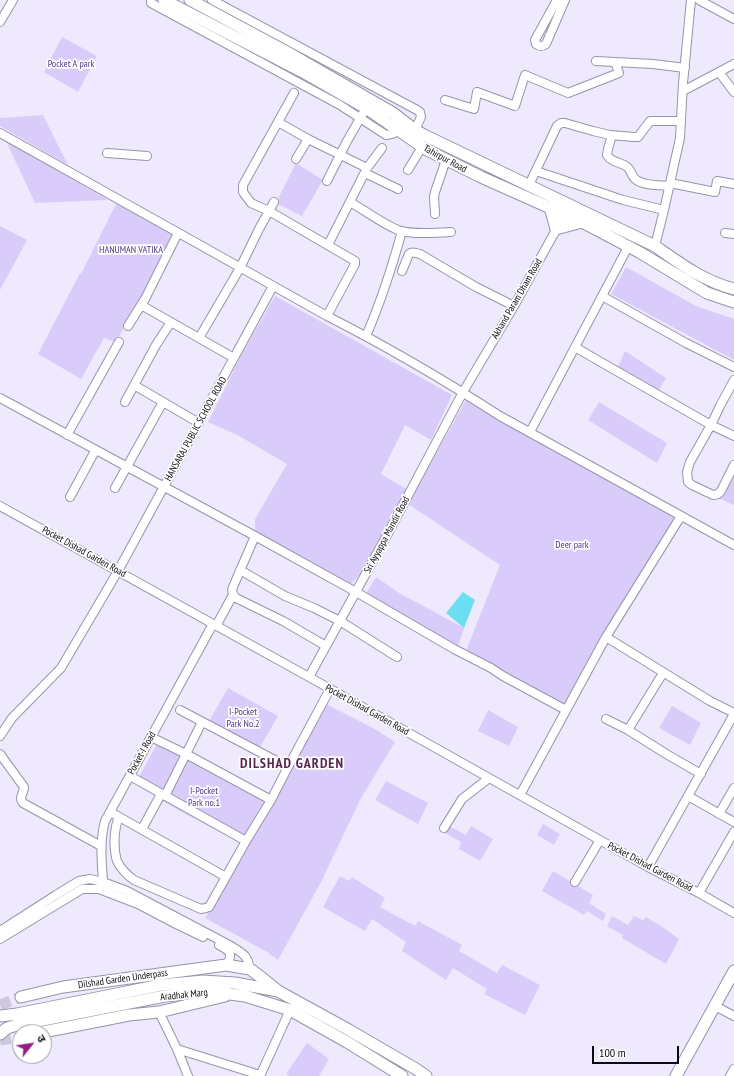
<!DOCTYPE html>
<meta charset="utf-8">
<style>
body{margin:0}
#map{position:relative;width:734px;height:1076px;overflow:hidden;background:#efe9fe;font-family:"PT Sans Narrow","Noto Sans Devanagari",sans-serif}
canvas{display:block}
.north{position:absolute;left:12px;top:1024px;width:40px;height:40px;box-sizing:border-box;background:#fff;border:1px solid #9e9da0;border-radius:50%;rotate:60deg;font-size:11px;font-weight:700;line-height:16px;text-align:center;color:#0d0a12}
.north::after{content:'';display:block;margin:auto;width:14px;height:18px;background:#8f2183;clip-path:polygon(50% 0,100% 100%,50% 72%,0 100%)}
.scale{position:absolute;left:592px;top:1046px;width:87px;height:18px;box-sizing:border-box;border:2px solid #0d0a12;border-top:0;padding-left:5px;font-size:12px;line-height:14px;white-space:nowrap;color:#0d0a12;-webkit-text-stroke:3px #fff;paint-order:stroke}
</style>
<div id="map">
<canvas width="734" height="1076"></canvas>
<div class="north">उ</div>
<div class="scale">100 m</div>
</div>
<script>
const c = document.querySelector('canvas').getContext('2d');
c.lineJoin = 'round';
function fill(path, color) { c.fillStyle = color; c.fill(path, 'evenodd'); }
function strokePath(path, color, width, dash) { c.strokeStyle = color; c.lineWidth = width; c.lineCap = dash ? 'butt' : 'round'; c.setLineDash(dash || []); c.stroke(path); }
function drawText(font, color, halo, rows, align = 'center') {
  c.font = font + ' "PT Sans Narrow",sans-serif'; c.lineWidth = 3.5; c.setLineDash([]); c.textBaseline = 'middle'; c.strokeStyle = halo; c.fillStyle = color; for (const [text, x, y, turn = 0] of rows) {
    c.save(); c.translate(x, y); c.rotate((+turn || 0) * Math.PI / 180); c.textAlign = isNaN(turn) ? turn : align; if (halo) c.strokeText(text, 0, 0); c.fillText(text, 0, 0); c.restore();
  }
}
fill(new Path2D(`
 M62,37L97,56L78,92L44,72Z
 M43,115L68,165L0,126V118Z
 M6,141L108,200L35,203Z
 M296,163L323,180L302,216L276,203Z
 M116,204L178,233L116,342L104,338L81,379L38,354L80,273L81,274Z
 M0,226L27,240L0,290Z
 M626,267L696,306L734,319V360L611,294Z
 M275,296L452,395L431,440L405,425L381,474L406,489L361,573L351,584L255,531V519L287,464L239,436L208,422L243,352Z
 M625,351L666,378L659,390L618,367Z
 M467,398L675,518L561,711L466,651L500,565L408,504Z
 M599,402L667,443L657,463L588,420Z
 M734,465V505L716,497Z
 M376,577L399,593L464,628L457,650L362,600Z
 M228,688L278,716L259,749L209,721Z
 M326,704L373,728L395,742L361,798L321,882L278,960L267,952L205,918L230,877Z
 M672,706L701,723L690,745L659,728Z
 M488,710L518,727L509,746L478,731Z
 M157,744L264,802L240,843L176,809L135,784Z
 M386,781L428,803L418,824L375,800Z
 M543,824L560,834L554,845L537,835Z
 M449,826L466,835L471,826L493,839L480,861L459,849L461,842L445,833Z
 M553,871L593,895L589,903L606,914L603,921L587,911L584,915L542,891Z
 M340,876L349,881L352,877L385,898L380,907L415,926L418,921L462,945L459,951L497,973L502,965L540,985L525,1015L484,994L487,989L453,968L446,980L402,951L406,942L372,919L365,931L323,907Z
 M612,916L628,925L634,916L643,920L646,917L664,928L679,939L666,964L622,938L623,935L607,926Z
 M307,1043L329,1059L319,1076H290L286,1074Z`), '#d9ccfb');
fill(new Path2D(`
 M463,592L475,600L464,628L446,613Z`), '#6bdff1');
strokePath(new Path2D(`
 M0,1005L21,997
 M0,1040L20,1037`), '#cdc8db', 11, [11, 5.5]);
const minor = new Path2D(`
 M151,0V3L340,105L386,135C393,134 397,133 401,127
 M212,0L417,110L420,112L421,117L415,130
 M557,0L535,40L536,44C540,47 542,47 546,44L565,0
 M699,0L734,19
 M0,22L13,0
 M596,61L653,64L685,68
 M719,72L734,92
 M683,91L734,64
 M294,93L243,185V192L251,203L269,211L355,261V264L327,316
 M445,100L474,109L477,92L515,106L525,75L568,93L619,73L615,62
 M278,122L308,139L367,168
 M0,133L327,316C386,346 444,380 500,416L734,545
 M612,135L608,149L607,155C611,162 619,162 626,166C631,169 631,175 635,179C643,186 659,185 670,186
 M107,153L147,156
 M296,159L308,139
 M408,170L422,147
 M536,171L623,200L664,210
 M365,173L398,189
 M327,181L346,143L366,108
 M670,183L715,192L717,181L734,184
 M529,185L557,126L561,123H565L593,131L610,135L634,137H638L650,121H681
 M350,202C366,211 381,223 398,230C411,235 437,233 451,232
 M435,214L434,197L435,192L446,160
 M725,233L734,234
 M328,245L367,168L382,148
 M655,246L664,210L680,138L683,83L691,0
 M402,271L409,254C412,251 415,253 420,254L476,287L514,306
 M602,296L686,343L734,367
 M141,305L234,358
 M128,326L145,299L178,233
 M366,336C381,302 392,267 402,231
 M199,338L240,268L259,229L274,202
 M575,347L599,361L711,425L734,436
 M734,380L720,406L711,425L690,462L687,472L688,482L692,485L713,495C717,495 719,494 721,491L734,465
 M134,385L199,423
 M0,398L255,536L356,592L454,649L491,668L503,676L566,710
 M125,402L156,345L171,322
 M530,432L628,247
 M67,435L119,342
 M115,488L163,402
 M70,497L95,451
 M0,506L309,677L648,867L699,893L734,913
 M255,536L233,587C231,592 233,594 236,598L283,621L326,646
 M240,570L285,596L314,608L340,621L397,657
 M216,626L233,595
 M606,637L710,701L734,713
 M309,677L386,537L463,392L514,306L567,210
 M180,710L288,767
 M606,719L628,730L663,673
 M628,730L668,755L701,774
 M0,736L12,718L61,668L118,571L273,286
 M151,737L186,754L271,800
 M0,754L24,787C24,794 18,797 23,803L101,846
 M130,776L246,841
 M520,795L606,637L681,516
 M165,796L202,722
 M688,796L734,822
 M114,814L226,877
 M719,814L734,788
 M119,817C114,828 113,848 117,861C121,869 127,875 134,880L201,909L206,908L209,907L246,841L271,800L288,767L330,689
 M444,828L462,799L489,778
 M142,829L161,794
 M648,867L734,714
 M575,882L600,840
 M104,891C102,869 99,842 105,821L213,624
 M699,893L734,832
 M0,931L56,895L79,881L90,879L103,882L127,891L231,946C243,954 247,954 250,969
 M0,939L82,889H99L138,904L176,924L203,937
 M219,945C230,951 234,954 226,965
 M715,1006L734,1016
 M159,1012L177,1049L188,1076
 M177,1049L260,1075
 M260,1076L290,1010
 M730,1076L734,1069`);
const major = new Path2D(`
 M164,0L303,72L366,108L427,150L481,177L582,222L639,252L707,293L734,302
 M190,0L287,52L393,113L415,130L424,135L655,246C681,264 703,281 734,289
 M550,207L556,229L582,222
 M21,997L63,987L226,965L250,969L262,978L277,990
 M0,1016L17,1014L161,985L203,981L235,983L278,991L349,1030L416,1069L426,1076
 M43,1032L129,1015L159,1012L225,996
 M0,1034L7,1028L17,1025L165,996L207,991L245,996L290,1010L347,1042L402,1076
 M676,1076L734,971`);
strokePath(minor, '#9892aa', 10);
strokePath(major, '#9892aa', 13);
strokePath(minor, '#fff', 8);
strokePath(major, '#fff', 11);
drawText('10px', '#523288', '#fff', [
 ["Pocket A park",71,64],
 ["HANUMAN VATIKA",131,250],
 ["Deer park",572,545],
 ["I-Pocket",243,712],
 ["Park No.2",243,724],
 ["I-Pocket",204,791],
 ["Park no.1",204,803]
]);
drawText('10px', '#0d0a12', '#fff', [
 ["Tahirpur Road",445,159,28],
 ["Akhand Param Dham Road",517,299,-60],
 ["HANSARAJ PUBLIC SCHOOL ROAD",196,429,-61],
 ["Sri Ayyappa Mandir Road",387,535,-62],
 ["Pocket Dishad Garden Road",84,552,29],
 ["Pocket Dishad Garden Road",367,710,29],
 ["Pocket-I Road",142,753,-61],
 ["Pocket Dishad Garden Road",650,867,28],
 ["Dilshad Garden Underpass",123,979,-8],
 ["Aradhak Marg",184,995,-6]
]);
c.letterSpacing = '1px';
drawText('bold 14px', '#5a2553', '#fff', [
 ["DILSHAD GARDEN",292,764]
]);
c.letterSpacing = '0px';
</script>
